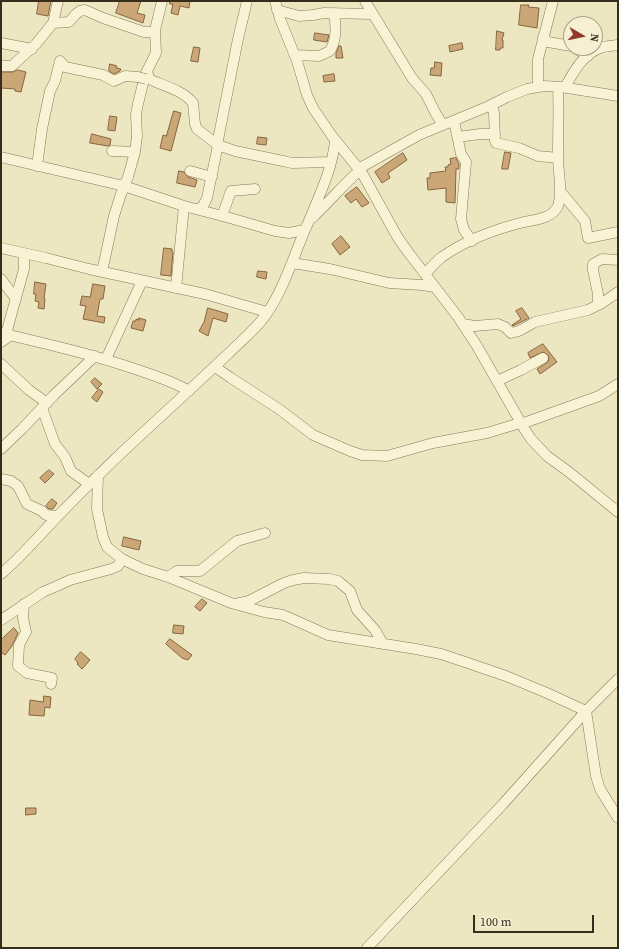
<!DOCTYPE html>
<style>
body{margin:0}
#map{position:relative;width:619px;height:949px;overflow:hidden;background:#ede7c1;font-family:"Source Serif 4",serif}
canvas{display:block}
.frame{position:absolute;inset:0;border:2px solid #362d1d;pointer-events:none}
.north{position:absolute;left:563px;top:16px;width:40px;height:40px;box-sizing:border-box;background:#f5f0d1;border:1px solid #a9a289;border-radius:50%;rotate:99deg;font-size:11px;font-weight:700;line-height:16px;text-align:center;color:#362d1d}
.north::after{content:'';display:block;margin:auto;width:14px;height:18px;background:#94392a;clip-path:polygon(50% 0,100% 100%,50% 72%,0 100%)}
.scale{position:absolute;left:473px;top:915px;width:121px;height:18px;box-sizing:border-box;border:2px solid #362d1d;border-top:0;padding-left:5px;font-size:12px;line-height:14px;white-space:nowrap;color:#362d1d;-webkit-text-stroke:3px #f5f0d1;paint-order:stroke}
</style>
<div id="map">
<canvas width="619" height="949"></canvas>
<div class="frame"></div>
<div class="north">N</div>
<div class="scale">100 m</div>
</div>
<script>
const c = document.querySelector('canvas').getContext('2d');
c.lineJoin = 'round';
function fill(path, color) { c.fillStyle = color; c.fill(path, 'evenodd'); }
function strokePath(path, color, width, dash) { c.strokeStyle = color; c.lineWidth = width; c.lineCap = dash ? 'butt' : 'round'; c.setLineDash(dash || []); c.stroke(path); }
const building = new Path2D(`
 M39,1H51L48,16L37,14Z
 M120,1H141L137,13L145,15L143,23L116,13Z
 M170,1H190L189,8L180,6L178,15L171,13L173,4H170Z
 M521,5H529L528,7L539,8L537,28L519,25Z
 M497,31L504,33L502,40H503V48H500V50H496Z
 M315,33L329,35L327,42L314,40Z
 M462,43L463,49L450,52L449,46Z
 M339,46H341L343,58H336V54Z
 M194,47L200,48L198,62L191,61Z
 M435,62L442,63L441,76L430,75L431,68H434Z
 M110,64L117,66L116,68L121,69L120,71L114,74L109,71Z
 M18,70L26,72L21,92L15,91V89L1,88V72H12Z
 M334,74L335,81L324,82L323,76Z
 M174,111L181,113L171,151L160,148L163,135L166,136Z
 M110,116L117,117L115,131L108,130Z
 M92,134L111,139L110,145L108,146L90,143Z
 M258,137L267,138L266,145L257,144Z
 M505,152L511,153L508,169H502Z
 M403,153L407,160L388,173L390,178L382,183L375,172Z
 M456,158L459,164V169H456L455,203L446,202V188L428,190L427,178H430V173L446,171L445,167H448V165L451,164L450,159Z
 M179,171L184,172L188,177L197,180L195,187L177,183Z
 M357,187L369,203L362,207L356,199L351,203L345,196Z
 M341,236L350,247L340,255L332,244Z
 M164,248L172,249V252H173L171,276L161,275Z
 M258,271L267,272L266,279L257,277Z
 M35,282L46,284L44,299H45L44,309L38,308L39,302L35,301L36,294H34Z
 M93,284L105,286L103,299H100L97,316L105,317L104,323L83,319L86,306L80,305L82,296L90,297Z
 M208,308L228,314L226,322L213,318L208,336L199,331L204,322Z
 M522,308L529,318L513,326L512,325L521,319L516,311Z
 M139,318L146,320L143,331L131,328L133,321H136V319L139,320Z
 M543,344L557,362L540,374L537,369L548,362L549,358L548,355L543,352L530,358L528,353Z
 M95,378L102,384L97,389L91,382Z
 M99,389L103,392L97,402L92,398Z
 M49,470L54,474L45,483L40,478Z
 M52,499L57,503L53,509H49L46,506Z
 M124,537L141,541L139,550L122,546Z
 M202,599L207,603L200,611L195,607Z
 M174,625L184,626L183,634L173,633Z
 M14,628L18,633L12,646L5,655L1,652V640Z
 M170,639L192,655L188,660L182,658L166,644Z
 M81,652L90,660L82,669L77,664L78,663L75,659Z
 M44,696L51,697L50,708L45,707L44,716L29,715L30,700L43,702Z
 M26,808H36V814L26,815Z`);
fill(building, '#cba777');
strokePath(building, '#85653f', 1);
const minor = new Path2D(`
 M275,1L280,19L297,61L307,95L313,108L332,136L362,173L398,238L408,252L458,317L477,346L525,430L531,439L547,456L569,472L618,512
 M365,1L412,78L426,94L436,114L443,125
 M277,10L299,16L313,15L324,13L373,14
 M53,23L69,22L76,14L80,11L85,10L103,18L144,32H155
 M543,37L548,42L571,46
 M1,43L32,49
 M575,48L588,56
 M295,55L319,56L330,51C337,39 336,26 334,13
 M60,61L65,67L103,75L114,81L125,76L138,77
 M1,66H12L36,44L53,23L58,1
 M147,71L149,78L151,80C165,86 184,91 193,103L195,124L197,129L218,145L235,151L283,161L292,163L331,162
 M538,87V59L553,1
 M565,87C573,73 583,54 600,48C605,46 612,46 618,45
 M492,105L494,113L495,141L496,143L519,148L538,156L558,158
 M454,121L461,154L466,162L461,219L464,230L472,241
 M458,137L480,134H495
 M217,145L238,39L247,1
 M112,151L135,152
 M1,157L124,186L184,206L230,218L275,231L289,233L304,230
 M37,166L42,129L50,91L55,81L60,61
 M358,169L419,135L489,106L507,97L527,89L544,86L561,87L618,96
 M190,171L212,177
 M560,191L585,221L588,238L618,232
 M198,209L203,206L207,198L218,145
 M222,216L231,191L255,189
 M312,218C328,203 343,185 360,170
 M1,248L46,258L89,269L205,294L267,312
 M292,263L330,269L389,283L422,285L435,287
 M102,272L114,216L121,194L128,177L135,152L137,136L136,114L138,104L145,75L156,53L155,30L162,1
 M425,274C431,268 436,261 442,257C466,240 496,229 524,222C535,220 553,218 558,206C563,191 558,172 558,157C558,134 559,110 558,87
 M1,279L16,299
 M176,288L184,206
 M598,305V294L593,270V264L602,259L618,260
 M463,324L475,326L498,324L505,327L511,333L519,331L535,322L588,310L602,303L618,292
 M1,333C48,344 95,355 141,371C158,377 174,382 189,391
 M6,334L24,269V254
 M1,342L11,335
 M106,359L142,281
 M1,364L29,390L47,403
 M215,367L231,378L279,409L313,435L350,451L362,455L387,456L433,443L487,433L520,423
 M497,381L521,370L543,358
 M42,408L55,444L65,457L71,471L89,484
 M521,424L599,396L618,384
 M1,449L22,429L54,395L95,356
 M98,475L97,509L103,537L107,547L122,559L143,569L168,577L231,603L264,612L283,615L328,635L416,649L441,654L465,662L506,676L547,693L586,711L596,776L600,789L618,818
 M1,479L11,481L18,486L27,504L42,511L46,515L58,516
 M1,574C21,557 38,537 56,518C75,498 94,479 114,460C152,424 191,389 229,353C241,341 255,330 265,316C285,288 294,254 308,223C319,196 333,168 335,140
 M168,577L177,571H200L237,541L265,533
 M24,604L23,618L26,632L19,645L18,666L27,673L52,678L51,684
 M235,604L249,601L284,583L293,580L304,578L329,579L338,581L350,591L357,610L375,630L383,644
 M1,620L43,592L57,586L70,580L111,569L118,566L122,559
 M367,948L503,804L586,711L618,679`);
strokePath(minor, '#867859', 11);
strokePath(minor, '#f8f3d4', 10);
const minorBridge = new Path2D(`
 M138,77L146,79`);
strokePath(minorBridge, '#867859', 11, []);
strokePath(minorBridge, '#f8f3d4', 10);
</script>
